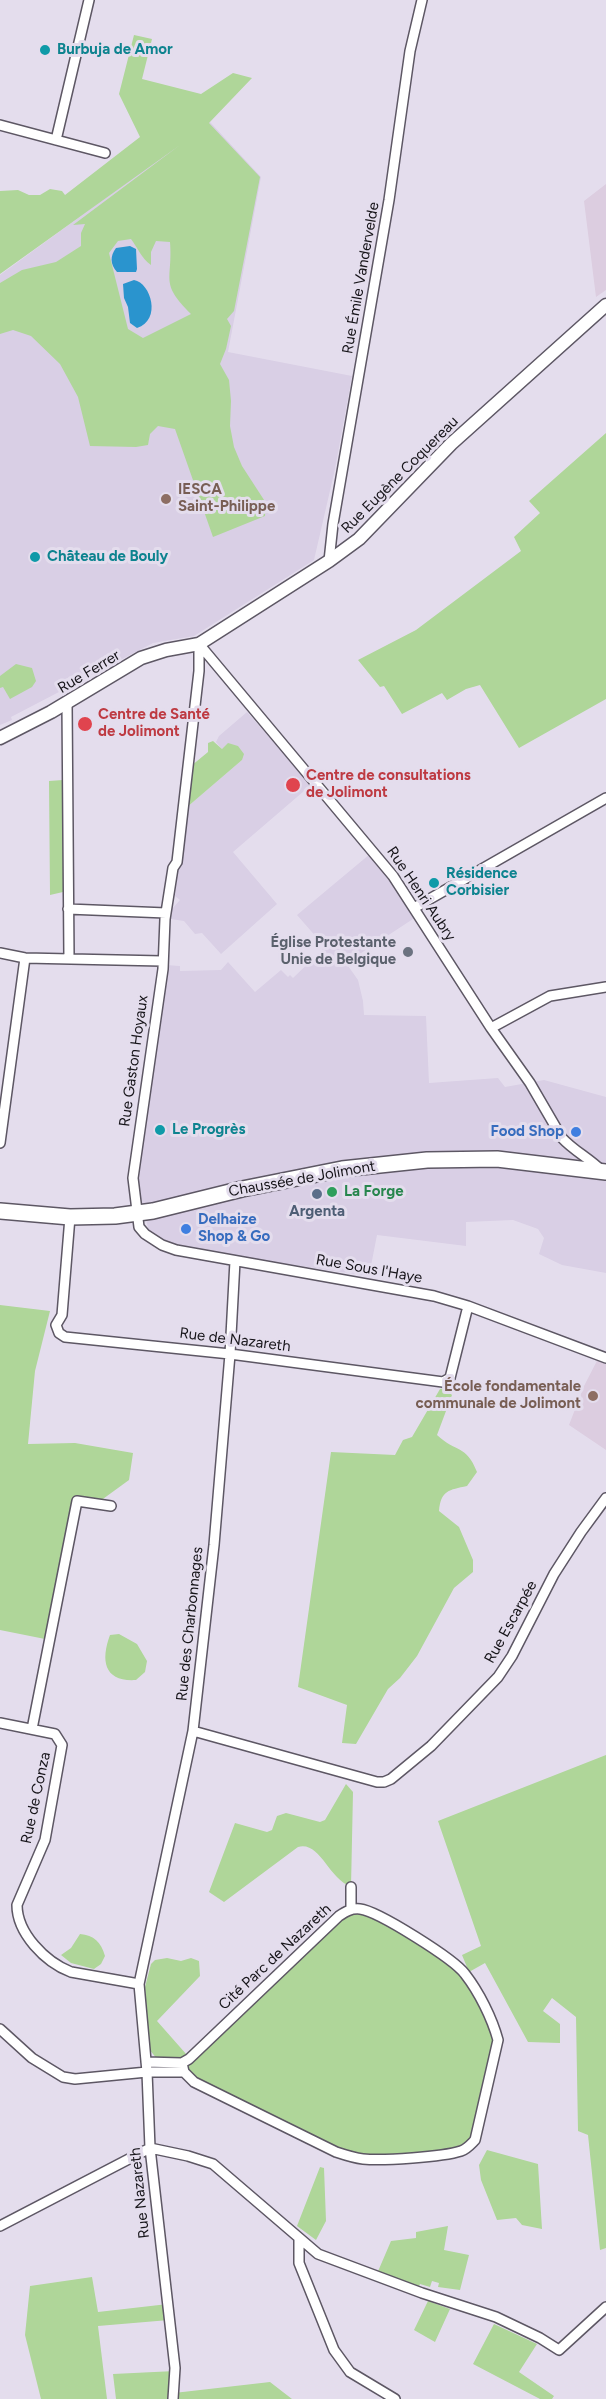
<!DOCTYPE html>
<meta charset="utf-8">
<style>
body{margin:0}
canvas{display:block;background:#e4dded}
</style>
<canvas width="606" height="2399"></canvas>
<script>
const c = document.querySelector('canvas').getContext('2d');
c.lineJoin = 'round';
function fill(path, color) { c.fillStyle = color; c.fill(path, 'evenodd'); }
function strokePath(path, color, width, dash) { c.strokeStyle = color; c.lineWidth = width; c.lineCap = dash ? 'butt' : 'round'; c.setLineDash(dash || []); c.stroke(path); }
function drawText(font, color, halo, rows, align = 'center') {
  c.font = font + ' Figtree,sans-serif'; c.lineWidth = 6; c.setLineDash([]); c.textBaseline = 'middle'; c.strokeStyle = halo; c.fillStyle = color; for (const [text, x, y, turn = 0] of rows) {
    c.save(); c.translate(x, y); c.rotate((+turn || 0) * Math.PI / 180); c.textAlign = isNaN(turn) ? turn : align; if (halo) c.strokeText(text, 0, 0); c.fillText(text, 0, 0); c.restore();
  }
}
fill(new Path2D(`
 M210,122L261,177L228,352L352,376L335,469L314,560L194,636L153,643L11,717L12,720L0,725V275Z
 M247,712L311,785L233,852L277,904L221,954L202,933L195,934L184,921L171,919L172,909L180,900L175,896L186,808L242,760L234,745L222,749L216,742L219,736Z
 M370,854L416,917L346,963L358,980L363,1001L364,1015L426,1016L429,1083L498,1078L505,1087L544,1080L606,1097V1273L562,1265L539,1254L544,1238L538,1229L513,1220L466,1222V1246L377,1235L369,1276L186,1249L169,1244L149,1232L136,1177L166,965L180,966V971L221,970L228,962L255,992L281,970L288,977L290,975L293,978L325,947L297,915Z`), '#d9cfe5');
fill(new Path2D(`
 M606,184V290L596,297L584,201Z
 M600,1355L606,1358V1450L569,1425L584,1386Z`), '#dccde0');
fill(new Path2D(`
 M134,35L152,39L142,79L201,94L233,73L252,78L209,123L260,177L234,311L227,319L231,326L226,349L220,364L229,380L231,401L230,426L234,447L242,466L266,503L265,516L213,537L175,429L158,426L150,434L148,445L136,447L90,446L78,397L60,364L31,336L13,330L0,334V283L22,270L56,262L81,246V233L85,224L73,225L180,145L0,274V191L18,190L29,195H40L50,189L62,191L65,195L140,137L119,94ZM131,239C138,248 141,258 151,265V252L156,241L170,242C173,281 159,282 191,314L143,338L128,329L109,253L118,241Z
 M606,433V699L519,748L480,685L466,689L447,700L442,693L402,714L384,686L380,687L358,660L416,630L521,551L514,537L540,513L529,501Z
 M16,664L32,668L36,681L32,687L10,699L3,687L0,688V676Z
 M213,741L222,749L228,743L238,746L244,754L242,760L186,808L191,766L208,752V743Z
 M63,780V892L50,895L49,781Z
 M0,1305L50,1311L35,1371L28,1444L75,1443L133,1453L129,1480L96,1504L78,1501L50,1640L0,1630Z
 M445,1388L452,1395L437,1435C456,1453 466,1444 477,1472L467,1486C449,1490 441,1490 439,1511L459,1527L473,1560V1572L454,1588L417,1656L400,1678L388,1689L356,1744L342,1743L347,1705L298,1687L331,1452L395,1455L403,1440L412,1437L440,1389Z
 M119,1634L137,1644L147,1661L145,1672L136,1680C105,1682 100,1662 110,1635Z
 M606,1755V2248L600,2250L588,2135L578,2131L576,2017L552,1998L543,2011L560,2024V2043L528,2042L485,1963L469,1972L462,1955L481,1946L438,1821Z
 M346,1784L353,1792L351,1887C328,1878 320,1841 298,1847L224,1902L209,1892L235,1823L267,1832L272,1830L277,1816L286,1813L320,1822L325,1820Z
 M365,1910L460,1969L496,2034L477,2134L465,2150L360,2159L179,2072L337,1916Z
 M80,1934C94,1935 101,1942 105,1956L101,1964L94,1969L71,1963L61,1955L71,1948Z
 M167,1958L181,1961L191,1958L199,1961L200,1976L157,2021L187,2055L180,2060L157,2059L149,2049L145,1987L151,1964L155,1960Z
 M487,2150L538,2164L542,2229L522,2225L516,2218L497,2220L481,2180L479,2165Z
 M320,2167L324,2168L326,2221L316,2240L297,2226Z
 M448,2226L444,2250L469,2255L460,2290L438,2287L439,2283L432,2281L430,2287L420,2284L417,2291L376,2276L391,2241L416,2238V2232Z
 M92,2277L98,2312L168,2304L169,2320L98,2326L107,2399H41L25,2335L30,2286Z
 M428,2301L450,2309L435,2342L414,2330Z
 M494,2324L537,2344L519,2372L554,2396L552,2399H540L473,2364Z
 M175,2371L174,2393L270,2382L292,2399H116L113,2374Z`), '#afd699');
fill(new Path2D(`
 M130,246L136,249L137,269L136,272H117C110,264 110,256 116,248Z
 M134,280C151,283 162,320 137,328L130,323L128,307L124,298L123,284Z`), '#2a94ce');
const minor = new Path2D(`
 M0,125L105,153
 M56,140L89,0
 M329,561L333,524L389,200L410,51L422,0
 M199,644V671L177,862L173,868L165,919L163,969L133,1178L139,1227L145,1234L162,1245L176,1250L434,1296L468,1306L606,1358
 M199,644L393,876L491,1028L530,1083L562,1138C574,1151 589,1158 602,1171
 M67,703L69,959
 M414,908L606,798
 M68,909L166,913
 M0,953L25,958L162,961
 M491,1028L550,996L606,987
 M0,1143L25,958
 M70,1217L62,1315L56,1325L59,1333L65,1337L230,1354L443,1382L450,1378L468,1306
 M0,1723L55,1734L62,1745L45,1840L17,1905C17,1933 45,1962 71,1972L139,1984
 M32,1729L77,1501L111,1506
 M193,1731L377,1782H384L391,1779L431,1746L498,1677L512,1656L554,1574L581,1532L606,1498
 M351,1887V1909
 M0,2029L32,2058L63,2077L75,2079L147,2072H184
 M146,2062L182,2063L189,2059L339,1916C345,1912 351,1908 360,1909C378,1911 454,1959 465,1974C479,1992 492,2018 498,2040L475,2140C471,2144 467,2149 461,2151C442,2157 383,2161 363,2159C354,2158 345,2155 336,2152L194,2082L184,2072L182,2063
 M150,2148L188,2156L213,2164L318,2254L422,2293L496,2317L540,2338L559,2350L606,2307
 M0,2226L150,2148
 M299,2240V2263L334,2350L350,2372L395,2399
 M173,2399L175,2368L150,2148L147,2072L139,1984L193,1731L214,1545L230,1354L235,1261`);
const tertiary = new Path2D(`
 M0,738L51,712L141,658L166,650L199,644L329,561L359,539L451,444L606,305`);
const primary = new Path2D(`
 M0,1211L70,1217L115,1216L153,1211L242,1189L342,1169L427,1160L497,1159L606,1172`);
strokePath(minor, '#5d5764', 12);
strokePath(tertiary, '#5d5764', 15);
strokePath(primary, '#5d5764', 18);
strokePath(minor, '#fff', 9);
strokePath(tertiary, '#fff', 12);
strokePath(primary, '#fff', 15);
for (const [x, y, r, color] of [
 [45,50,6,"#0f9aa8"],
 [166,499,6,"#8d6e63"],
 [35,557,6,"#0f9aa8"],
 [85,724,8,"#e0444e"],
 [293,785,8,"#e0444e"],
 [434,883,6,"#0f9aa8"],
 [408,952,6,"#6b7280"],
 [160,1130,6,"#0f9aa8"],
 [576,1132,6,"#3f7fe0"],
 [332,1192,6,"#2e9e5b"],
 [317,1194,6,"#5c6f8a"],
 [186,1229,6,"#3f7fe0"],
 [593,1396,6,"#8d6e63"]
]) { const dot = new Path2D(); dot.arc(x, y, r, 0, 2 * Math.PI); c.fillStyle = color; c.fill(dot); strokePath(dot, '#e4dded', 2); }
drawText('bold 15px', '#0d838f', '#e4dded', [
 ["Burbuja de Amor",57,50],
 ["Château de Bouly",47,557],
 ["Résidence",446,874],
 ["Corbisier",446,891],
 ["Le Progrès",172,1130]
], 'left');
drawText('15px', '#161419', '#e4dded', [
 ["Rue Émile Vandervelde",361,278,-80],
 ["Rue Eugène Coquereau",400,475,-45],
 ["Rue Ferrer",89,672,-31],
 ["Rue Henri Aubry",421,894,56],
 ["Rue Gaston Hoyaux",134,1061,-82],
 ["Chaussée de Jolimont",302,1179,-10],
 ["Rue Sous l'Haye",369,1269,10],
 ["Rue de Nazareth",235,1340,7],
 ["Rue Escarpée",511,1622,-61],
 ["Rue des Charbonnages",190,1624,-84],
 ["Rue de Conza",36,1798,-78],
 ["Cité Parc de Nazareth",275,1957,-43],
 ["Rue Nazareth",140,2193,-96]
]);
drawText('bold 15px', '#785e54', '#e4dded', [
 ["IESCA",178,490],
 ["Saint-Philippe",178,507],
 ["École fondamentale",581,1387,"right"],
 ["communale de Jolimont",581,1404,"right"]
], 'left');
drawText('bold 15px', '#be3a42', '#e4dded', [
 ["Centre de Santé",98,715],
 ["de Jolimont",98,732],
 ["Centre de consultations",306,776],
 ["de Jolimont",306,793]
], 'left');
drawText('bold 15px', '#5b616d', '#e4dded', [
 ["Église Protestante",396,943],
 ["Unie de Belgique",396,960]
], 'right');
drawText('bold 15px', '#366cbe', '#e4dded', [
 ["Food Shop",564,1132],
 ["Delhaize",198,1220,"left"],
 ["Shop & Go",198,1237,"left"]
], 'right');
drawText('bold 15px', '#27864d', '#e4dded', [
 ["La Forge",344,1192]
], 'left');
drawText('bold 15px', '#4e5e75', '#e4dded', [
 ["Argenta",317,1212]
]);
</script>
